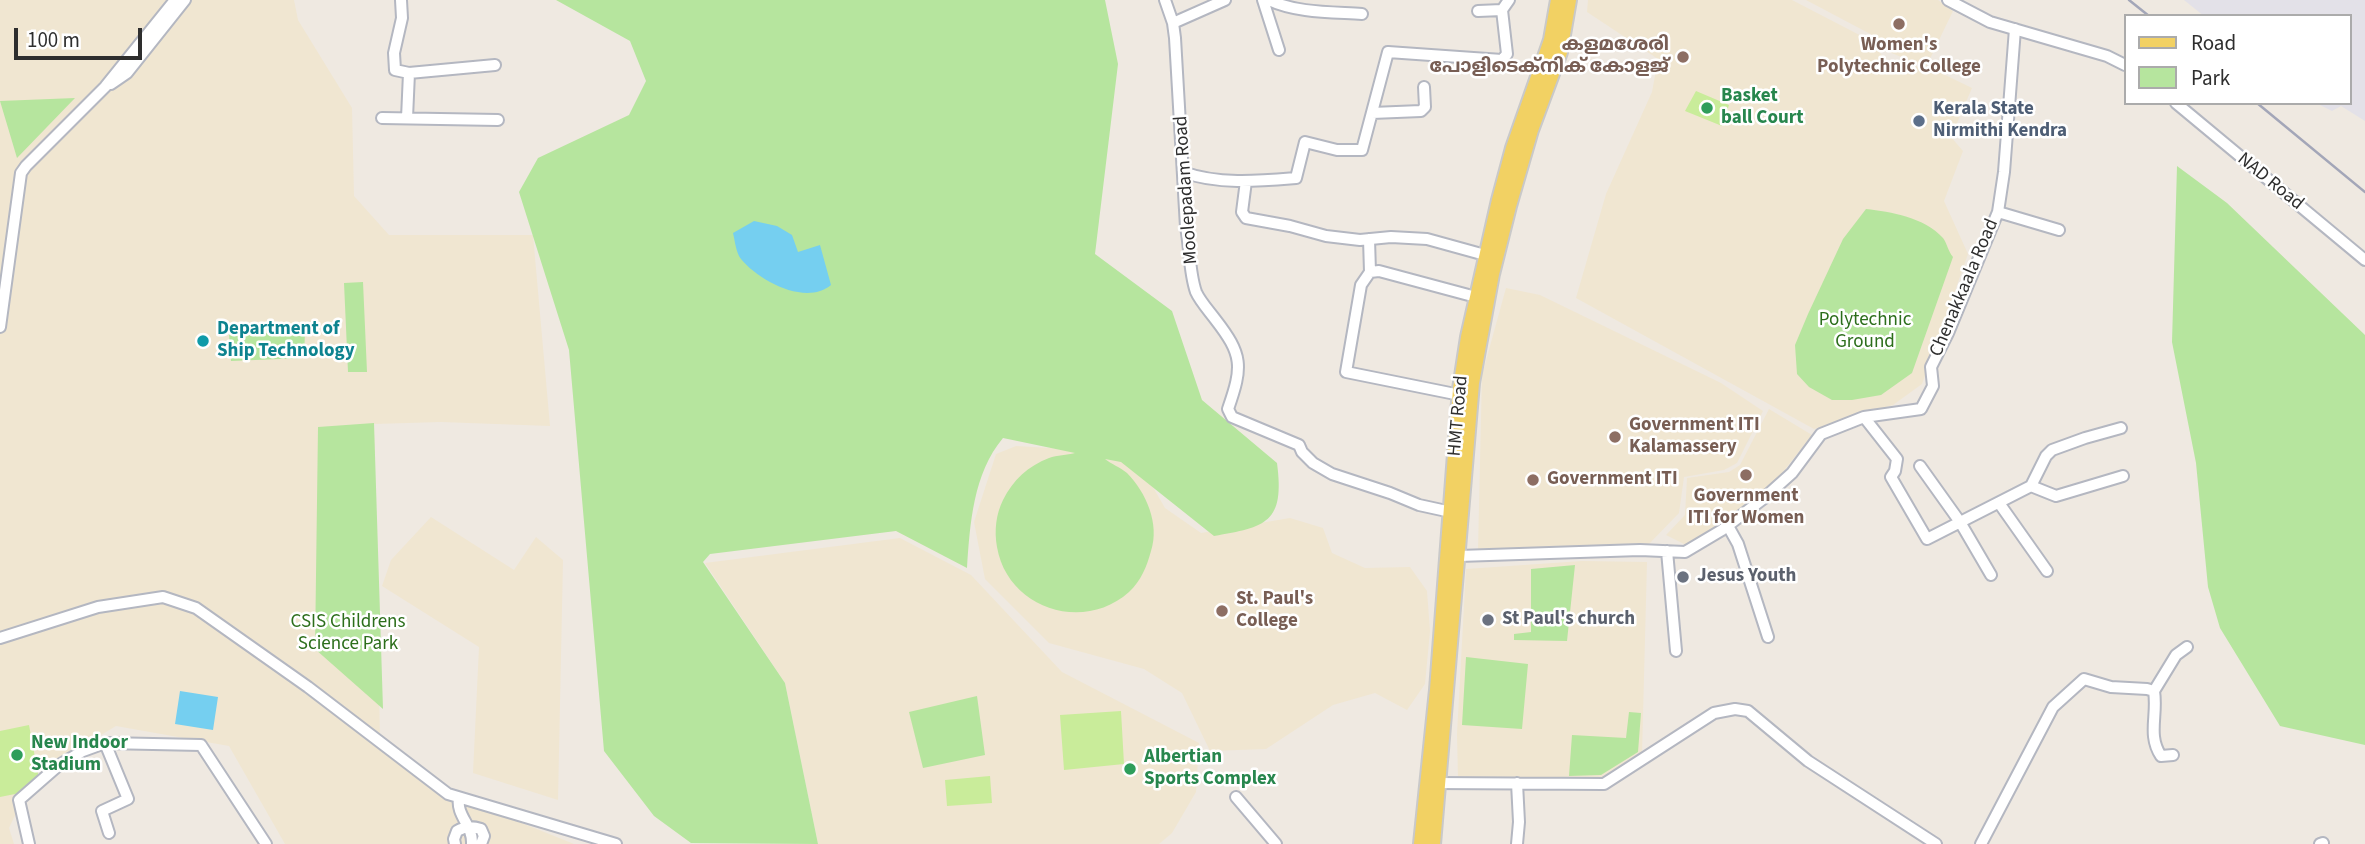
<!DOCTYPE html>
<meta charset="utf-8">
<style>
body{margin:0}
#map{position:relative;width:2365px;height:844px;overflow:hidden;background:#efe9e1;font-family:"Source Sans 3",sans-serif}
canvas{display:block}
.legend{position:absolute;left:2124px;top:14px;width:228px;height:91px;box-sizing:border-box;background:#fff;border:2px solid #ababab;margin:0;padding:9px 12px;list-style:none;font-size:21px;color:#2e2e2e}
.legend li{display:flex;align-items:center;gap:14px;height:35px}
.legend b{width:35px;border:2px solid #ababab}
.scale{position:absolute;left:14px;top:28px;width:128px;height:32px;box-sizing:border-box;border:4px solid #2e2e2e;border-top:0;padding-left:9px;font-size:21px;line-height:24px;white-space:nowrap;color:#2e2e2e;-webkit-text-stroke:5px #fff;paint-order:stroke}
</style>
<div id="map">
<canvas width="2365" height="844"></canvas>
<ul class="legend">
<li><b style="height:9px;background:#f2d163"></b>Road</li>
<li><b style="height:19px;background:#b6e59e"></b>Park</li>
</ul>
<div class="scale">100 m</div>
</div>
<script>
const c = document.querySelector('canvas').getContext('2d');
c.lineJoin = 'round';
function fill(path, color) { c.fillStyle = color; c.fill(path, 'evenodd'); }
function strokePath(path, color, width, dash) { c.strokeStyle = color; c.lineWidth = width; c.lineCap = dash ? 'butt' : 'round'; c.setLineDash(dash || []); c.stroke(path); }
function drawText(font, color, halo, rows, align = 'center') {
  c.font = font + ' "Source Sans 3","Noto Sans Malayalam",sans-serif'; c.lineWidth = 5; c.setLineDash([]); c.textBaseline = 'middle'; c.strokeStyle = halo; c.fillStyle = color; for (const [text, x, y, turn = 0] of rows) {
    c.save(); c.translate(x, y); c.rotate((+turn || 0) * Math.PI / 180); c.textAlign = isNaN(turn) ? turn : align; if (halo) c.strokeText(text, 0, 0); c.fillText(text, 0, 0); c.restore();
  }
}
fill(new Path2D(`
 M2184,0H2365V121L2341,106L2332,111L2316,103H2349V16H2204Z`), '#e3e1e8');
fill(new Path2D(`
 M0,0H294L298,20L352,108L354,196L389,235H533L550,426L441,422L374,424L380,740L452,795L574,844H285L229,746L116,726L34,775L9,828L14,844H0Z
 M1588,0H1792L1873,42L1884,59L1937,71L1972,88L1951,137L1963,151L1944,201L1968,254L1922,384L1893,405L1814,429L1576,298L1606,194L1652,92L1658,59L1587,12Z
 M1806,0H1938L1953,11L1926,67L1889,52L1876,37Z
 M1506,288L1540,295L1721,383L1763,411L1737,463L1724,470L1684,477L1679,513L1649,544L1612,547L1478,550L1482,375Z
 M1769,409L1812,435L1779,477L1734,515L1686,545L1666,535L1685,515L1687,478L1729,472L1740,465Z
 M1016,446L1103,451L1146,475L1165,508L1201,533L1290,518L1323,528L1332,553L1365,568L1410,567L1427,591L1430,631L1425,684L1407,710L1375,693L1333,705L1266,749L1210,751L1182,693L1144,669L1049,643L985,579L974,522L996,454Z
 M431,517L514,570L536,537L563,560L558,800L473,773L479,647L382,586L391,560Z
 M900,538L971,575L1062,672L1199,743L1196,792L1172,833L1159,844H818L785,683L705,563Z
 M1582,561L1647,562L1642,754L1603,779L1458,778L1457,734L1466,569Z`), '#f0e6d1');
fill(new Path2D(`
 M556,0H1105L1118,64L1095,254L1172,311L1202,400L1277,463C1285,523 1266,527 1214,536L1121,462L1105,459C1111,464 1120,467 1127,473C1146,492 1160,524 1151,551C1147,566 1141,581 1129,592C1082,634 1007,607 997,547C994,531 996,514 1003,500C1013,480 1028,466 1049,458C1057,455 1067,455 1075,453L1003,438C973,474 970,524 967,568L896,531L710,554L703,562L785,683L818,844L691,843L654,816L604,751L569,350L519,192L538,158L629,115L646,81L630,41Z
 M75,98L17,158L0,101Z
 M2177,166L2227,203L2365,335V745L2280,726L2220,628L2208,587L2196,463L2172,342Z
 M1866,209C1891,212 1924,217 1943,238C1947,243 1948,251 1953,257L1912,373L1881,395L1852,400H1832L1809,387L1797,374L1795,345L1808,314L1843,239Z
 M363,282L367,372H348L344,283Z
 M305,332L304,358L231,361L229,334Z
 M374,423L383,709L315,649L318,427Z
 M1575,565L1567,641L1514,640V634L1531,632V569Z
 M1466,657L1528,664L1522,729L1462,725Z
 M977,696L985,755L923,768L909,712Z
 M1629,712L1641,713L1638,752L1601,775L1569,776L1572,735L1626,738Z`), '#b6e59e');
fill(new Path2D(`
 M1696,91L1729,105L1722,126L1685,111Z
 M1121,711L1124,764L1064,770L1060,715Z
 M29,725L39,779L20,793L0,797V731Z
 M990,776L992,803L947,806L945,780Z`), '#c9ec9a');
fill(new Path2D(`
 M754,221L777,226L792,235L798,252L820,245L831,285C806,306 759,281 741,259C736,253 735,241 733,233Z
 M180,691L218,697L213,730L175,724Z`), '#75cff0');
const minor = new Path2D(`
 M401,0L402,18L394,53L395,70L409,73L495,65
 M1165,0L1173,23L1175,38L1186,227C1190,248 1189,272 1196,292C1200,301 1209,311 1215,319C1243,355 1243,366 1228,409L1232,417L1299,445L1302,452L1313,463L1332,474L1390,493L1419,505L1451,512
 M1263,0L1279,50
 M1269,0C1296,13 1332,12 1362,14
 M1948,0L1990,22L2107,56L2125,65
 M1478,11L1502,10
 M1173,23L1225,0
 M111,84L127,73L185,0
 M2176,103L2365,260
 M1372,113L1421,111L1425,107L1424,87
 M382,118L498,120
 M407,118L409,73
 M1183,172C1218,185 1260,181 1296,178L1305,142L1337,150H1362L1388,52L1502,60L1507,54L1502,10L1509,0
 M1246,181L1242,212L1246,218L1290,226L1326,236L1360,240L1391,237L1427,239L1485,255
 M1998,212L2059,230
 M1369,239L1370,272L1361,285L1346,372L1460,395
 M1370,272L1379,271L1476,297
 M0,327L21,173L26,166L105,87L175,0
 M1864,417L1897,459L1895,471L1891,477L1927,539L2031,486L2046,456L2052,450L2085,438L2121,428
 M1920,466L1960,522L1991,575
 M2031,486L2056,496L2123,476
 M1999,503L2047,571
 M1728,526L1738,544L1768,637
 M1667,551L1676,651
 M1459,556L1640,550L1685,552L1722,530L1763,499L1792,473L1821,434L1864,417L1921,409L1933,386L1931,367L1948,333L1998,212L2004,172L2015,29
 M0,638L98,607L163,597L196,608L308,687L448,794L616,844
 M2154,691L2176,655L2187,647
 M105,743L128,799L102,811L109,833
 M1433,783L1604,784L1714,713L1735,709L1748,711L1808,761L1936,844
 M1236,797L1276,844
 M459,798C456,816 473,825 472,844
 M29,844L19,800L59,765L83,751L105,743L201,745L266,844
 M455,844L454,839L457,831C465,826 472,826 481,829L484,836L481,844
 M1517,844L1519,822L1517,783
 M1981,844L2053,707L2084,679L2111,687L2147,689L2154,691C2158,715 2147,735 2161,756L2173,755
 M2320,844L2323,843`);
const major = new Path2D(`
 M1421,844L1437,690L1460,389L1468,337L1499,200L1513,148L1551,40L1558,0
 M1433,844L1472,383L1492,274L1509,206L1531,130L1560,52L1569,0`);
strokePath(minor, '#b4b7c1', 14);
strokePath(major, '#c9c9c9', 18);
strokePath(minor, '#fff', 10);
strokePath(major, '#f2d163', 14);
strokePath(new Path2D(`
 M2129,0L2149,16
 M2257,103L2365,192`), '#a3a6b8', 2.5);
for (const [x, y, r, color] of [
 [1899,24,7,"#8d6e63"],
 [1683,57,7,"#8d6e63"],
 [1707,108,7,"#2e9e5b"],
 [1919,121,7,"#5c6f8a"],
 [203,341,7,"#0f9aa8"],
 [1615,437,7,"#8d6e63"],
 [1746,475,7,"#8d6e63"],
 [1533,480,7,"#8d6e63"],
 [1683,577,7,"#6b7280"],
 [1222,611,7,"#8d6e63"],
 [1488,620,7,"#6b7280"],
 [17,755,7,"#2e9e5b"],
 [1130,769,7,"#2e9e5b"]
]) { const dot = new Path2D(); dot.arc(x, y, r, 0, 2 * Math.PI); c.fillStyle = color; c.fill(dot); strokePath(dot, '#fff', 2.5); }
drawText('bold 19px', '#785e54', '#fff', [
 ["കളമശേരി",1669,46,"right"],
 ["പോളിടെക്നിക് കോളജ്",1669,68,"right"],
 ["Women's",1899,46,"center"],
 ["Polytechnic College",1899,68,"center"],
 ["Government ITI",1629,426],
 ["Kalamassery",1629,448],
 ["Government ITI",1547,480],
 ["Government",1746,497,"center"],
 ["ITI for Women",1746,519,"center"],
 ["St. Paul's",1236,600],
 ["College",1236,622]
], 'left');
drawText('bold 19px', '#27864d', '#fff', [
 ["Basket",1721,97],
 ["ball Court",1721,119],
 ["New Indoor",31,744],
 ["Stadium",31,766],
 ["Albertian",1144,758],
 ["Sports Complex",1144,780]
], 'left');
drawText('bold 19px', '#4e5e75', '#fff', [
 ["Kerala State",1933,110],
 ["Nirmithi Kendra",1933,132]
], 'left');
drawText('19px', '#2e2e2e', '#fff', [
 ["NAD Road",2270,182,39],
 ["Moolepadam Road",1187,190,-94],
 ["Chenakkaala Road",1965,288,-67],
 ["HMT Road",1459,416,-85]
]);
drawText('19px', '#2c6e1b', '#fff', [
 ["Polytechnic",1865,321],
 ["Ground",1865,343],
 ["CSIS Childrens",348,623],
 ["Science Park",348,645]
]);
drawText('bold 19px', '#0d838f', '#fff', [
 ["Department of",217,330],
 ["Ship Technology",217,352]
], 'left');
drawText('bold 19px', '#5b616d', '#fff', [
 ["Jesus Youth",1697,577],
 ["St Paul's church",1502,620]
], 'left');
</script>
